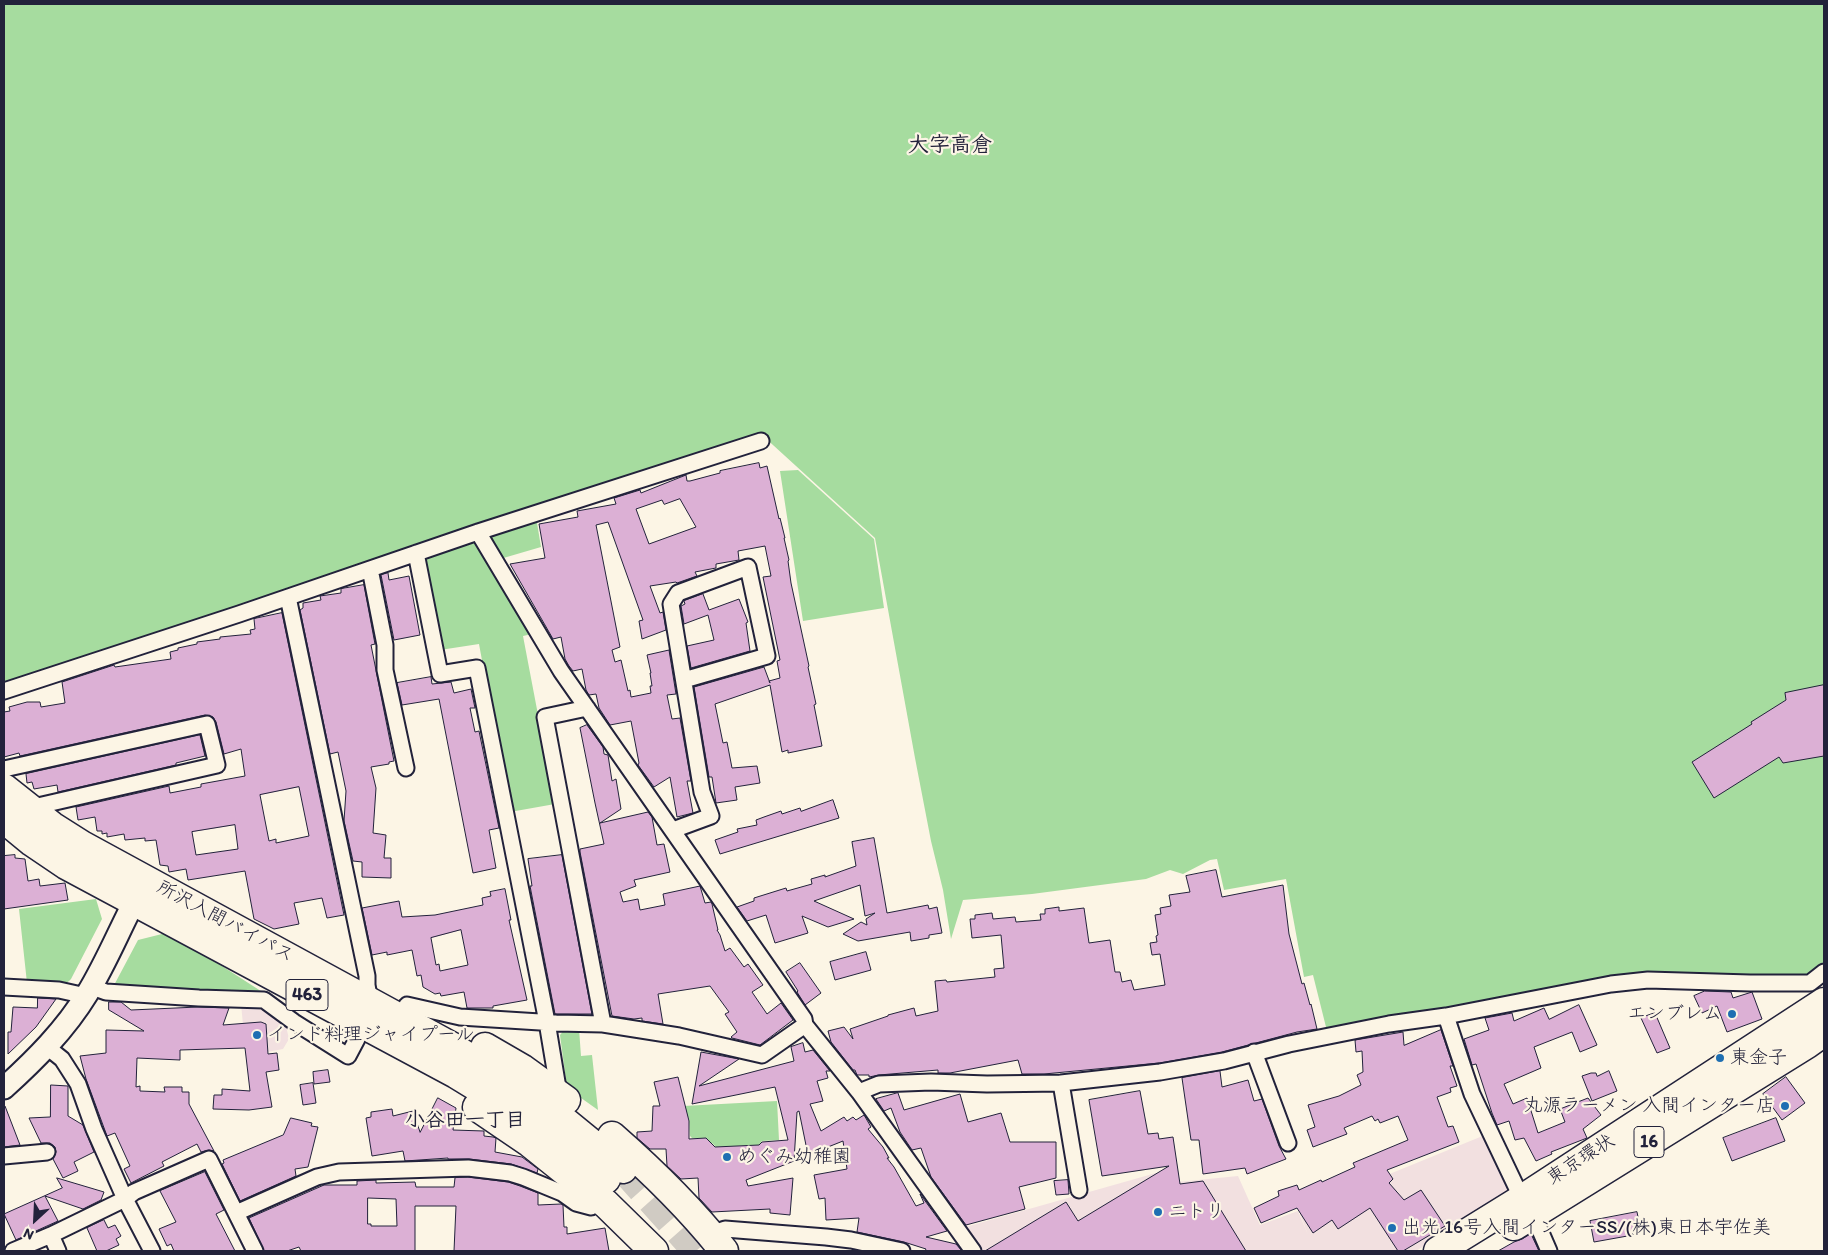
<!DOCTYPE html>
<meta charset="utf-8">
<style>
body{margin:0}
#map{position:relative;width:1828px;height:1255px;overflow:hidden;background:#fcf5e5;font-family:Itim,sans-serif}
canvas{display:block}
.frame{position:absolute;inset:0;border:5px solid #22223b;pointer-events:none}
.north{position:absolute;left:10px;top:1195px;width:50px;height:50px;-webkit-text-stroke:4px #fcf5e5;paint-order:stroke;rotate:205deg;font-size:14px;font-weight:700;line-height:20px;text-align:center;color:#22223b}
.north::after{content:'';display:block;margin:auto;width:18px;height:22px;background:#22223b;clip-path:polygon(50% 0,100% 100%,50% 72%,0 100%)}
</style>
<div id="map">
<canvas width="1828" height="1255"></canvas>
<div class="frame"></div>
<div class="north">N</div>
</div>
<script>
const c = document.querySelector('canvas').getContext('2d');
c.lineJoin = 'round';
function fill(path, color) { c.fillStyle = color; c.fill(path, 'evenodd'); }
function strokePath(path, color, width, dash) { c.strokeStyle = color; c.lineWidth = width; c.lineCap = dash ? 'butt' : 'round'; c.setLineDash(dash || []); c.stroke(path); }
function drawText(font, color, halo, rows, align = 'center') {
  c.font = font + ' Itim,"Klee One",sans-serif'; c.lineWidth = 4.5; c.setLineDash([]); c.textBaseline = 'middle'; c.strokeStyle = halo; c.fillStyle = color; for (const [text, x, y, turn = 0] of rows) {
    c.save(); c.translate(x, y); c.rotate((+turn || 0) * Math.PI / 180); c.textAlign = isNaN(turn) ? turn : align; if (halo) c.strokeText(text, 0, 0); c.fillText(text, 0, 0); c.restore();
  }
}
fill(new Path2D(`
 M241,1004H261L285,1022L289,1039L283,1049L246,1056Z
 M1485,1135L1513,1191L1416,1251H981L962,1228L1156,1173L1158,1184L1238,1176L1260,1225L1298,1211L1308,1235L1299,1211Z`), '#f2e0e0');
fill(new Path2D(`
 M4,4H1824V967L1811,977L1648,975L1327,1031L1313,975L1304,977L1286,879L1224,890L1217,859L1210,860L1183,874L1170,870L1146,879L1032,894L963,900L951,939L943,890L931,841L915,758L875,538L762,435L4,686Z
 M798,470L874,539L884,608L803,621L780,471Z
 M536,517L541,547L500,559L488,540L495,530Z
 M470,540L478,544L532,634L523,636L555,804L510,812L479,644L440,650L423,564L429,554Z
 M96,899L102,919L71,979C62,990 40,984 27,983L19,909Z
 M166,933L194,948L267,995L112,989L138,940Z
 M565,1029H579L581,1056L592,1055L598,1110L567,1088L560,1035Z
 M777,1101L779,1140L762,1141L759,1145L716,1147L712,1143L706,1144V1138H692L690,1136L689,1118L665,1107Z`), '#a6dc9f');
const building = new Path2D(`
 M759,463L760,468L767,466L779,519L780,518L785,538H784L789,560L788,561L791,583L809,666L808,667L816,704L814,705L822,746L788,753V750L782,752L770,685L715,704L723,743L727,742L732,768L757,766L760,783L735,787L737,800L716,803L712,777H709L694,687L764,667L770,683L769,681L780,678L777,661L780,660L763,577L771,576L765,546L738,551L739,560L716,564V568L695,572L697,576L677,583L676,582L650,586L660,613L663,612L666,630L642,639L639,621L643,620L608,522L596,525L620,647L612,650L615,662L621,660L628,691L630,690L631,697L651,693L650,686H652L650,673H651L647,655L669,650L676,694L667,695L672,719L680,718L691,781H687L693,813L677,817L670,777L654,787L638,765L639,763L631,721L610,725L599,708L596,694L589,695L586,690L582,669L573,671L569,666L565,659L561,637L553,639L510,564L545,558L539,524L578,517L577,511L616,504L614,498L640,490L641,493L686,475L687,481H690L720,473V471ZM680,499L696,527L649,544L636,509L662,500L664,504Z
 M388,573L389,580L409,576L420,635L394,640L381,575Z
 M364,585L375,644L371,645L394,761L389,762V764L371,767L376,788L373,833L386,835L384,858H391V878L362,877V862L353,861L344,821L346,791L338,752L330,754L300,610L303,608V603L321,600L320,596L341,593V589Z
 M703,594L709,610L739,599L748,622L746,623L750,651L691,668L687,646L714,640L708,615L684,624L681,606L685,604L684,601Z
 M282,613L344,915L327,918L322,898L294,903L299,924L274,929L254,919L245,871L188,880L186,869L169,872L168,866L160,865L156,840L145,841V838L125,840L124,834L107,837V833L102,834V831H97L95,817L78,820L76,807L169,786L170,793L201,787V784L245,776L241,749L224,754L216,722L213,717L205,715L20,756L19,753L4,757V712L10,711L9,707L27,702H40L41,707L65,703L62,682L114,665L115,667L171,659L170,652L178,650V648L197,644V642L220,639V637L251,634L250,630L255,629L254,619ZM299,787L309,836L276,843V839L269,841L260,795ZM235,825L238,849L196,855L192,832Z
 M431,677L432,684L451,682L454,693L471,689L475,708H470L475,732L479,731L499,828L489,830L496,868L473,873L439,699L402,705L397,683Z
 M1824,685V756L1783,763L1779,757L1714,798L1692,762L1752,724L1751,722L1786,700L1785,693Z
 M587,725L603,747L604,754L608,755L612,781L616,779L621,809L600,823L648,812L652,817L657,845L664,844L670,872L634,880L636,886L620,892L623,902L638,899L640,910L665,905L663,894L700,886L705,903L711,902L712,904L718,930H717L720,935L725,951L730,948L744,967L748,964L763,985L752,992L767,1014L781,1003L793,1020L760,1045L732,1038L731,1037L737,1032L725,1014L729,1012L710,986L658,994L663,1024L642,1021V1018L634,1019L612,1016L580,852V849L604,844L595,803L580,728Z
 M200,735L205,756L176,763V765L58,792L57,785L34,789L32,782L27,783L26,774Z
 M833,800L839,818L720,854L715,840L738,832L737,829L757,825L756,820L764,817L781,811L782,814L800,808L801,811Z
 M874,838L887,913L928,905L929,909L937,907L942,933L929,935V938L911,941L910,932L858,941L843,934L861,922L867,925L866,919L875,913L865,916L860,885L814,901L854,919L828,927L802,916L808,933L775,943L766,915L747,921L737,907L754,901V898L786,888L787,891L812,884L811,879L825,875V877L856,866L852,842Z
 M15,855V858L25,859L28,881L39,879L40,886L65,883L68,900L4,909V856Z
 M562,855L592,1014H555L530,886H532L528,859Z
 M1216,870L1222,897L1283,885L1289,934L1302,984L1304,983L1310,1005L1311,1004L1317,1029L1297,1032L1222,1052L1159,1063L1044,1074H1022L1018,1060L950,1073H938V1070L879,1075L869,1077V1075H857L855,1070H853L831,1042L828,1031L844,1027L853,1039L850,1029L888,1016V1015L914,1008L916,1016L938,1011L935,981L946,980L947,982L995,977L994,969L1004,968L1001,935L972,938L970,919H975V915L992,913L993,919L1015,917L1016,922L1041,920L1040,914H1045V909L1059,907V911L1084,908L1089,943L1110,940L1115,972H1120L1122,982L1131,980L1134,990L1165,985L1160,954L1152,955L1150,943L1157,942L1156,936L1158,935L1155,915L1161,914L1160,908L1171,906L1169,895L1190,892L1186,876Z
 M505,889L511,920H509L527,1000L493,1006V1008H467L464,992L441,996L440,993L435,994L423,987L421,975L417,976L412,950L387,955V952L372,955L362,908L399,901L402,917L435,915L483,905L482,898L491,896L490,892ZM461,930L468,965L440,971L439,964L436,965L431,938Z
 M866,952L871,970L835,980L830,962Z
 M800,963L821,993L805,1005L797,992L798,991L786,972Z
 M1705,991L1731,992L1733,998L1752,992L1762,1019L1727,1032L1717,1006L1702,1013L1694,996Z
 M38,998L56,999L36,1027L8,1054V1032H11L13,1007L37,1008Z
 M109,1002H121L131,1010L198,1007L229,1008L223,1025L261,1022L266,1024L268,1054L277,1053L279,1070L266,1072L272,1107L249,1110L213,1109L214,1095H222V1089L250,1091L245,1048L180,1050V1060L137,1058L136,1087L140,1086V1091L165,1092L164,1087H182V1092H189V1104L214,1151L209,1150L201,1152L197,1144L162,1162L164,1166L131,1183L124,1169L130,1166L115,1133L107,1136L86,1079L80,1056L106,1053V1030L144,1031L109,1010Z
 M1579,1005L1597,1045L1580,1052L1572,1032L1534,1047L1541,1068L1504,1084L1513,1104L1527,1098L1538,1133L1565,1122L1560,1109L1588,1098L1601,1115L1583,1129L1587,1138L1551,1152L1552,1154L1536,1161L1524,1138L1515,1140L1509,1121L1497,1125L1492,1113L1476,1064L1472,1065L1464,1039L1489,1030L1485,1018L1512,1013L1514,1021L1544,1008L1549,1019Z
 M1655,1013L1670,1048L1657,1053L1641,1018Z
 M1441,1030L1453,1066H1450L1457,1086L1450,1088L1451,1092L1437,1097L1448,1127L1453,1126L1459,1142L1387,1170L1393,1179L1389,1183L1404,1200L1421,1190L1445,1226L1403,1251H1398L1370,1208L1338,1229L1332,1220L1313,1233L1297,1208L1261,1223L1254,1208L1279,1196L1278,1191L1297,1185L1299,1190L1321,1180L1322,1182L1355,1167L1353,1163L1408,1140L1398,1116L1380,1123L1378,1119L1375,1121L1372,1116L1344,1128L1347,1134L1313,1147L1307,1130L1315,1127L1308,1105L1339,1096L1361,1085L1357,1075L1363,1072L1362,1051L1356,1052L1355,1040L1403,1032L1404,1045Z
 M803,1043L805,1052L813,1050L830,1071H826L828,1078L817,1081L823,1101L810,1104L821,1131L844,1117L847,1121L853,1117L856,1120L864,1115L871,1127L868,1129L883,1147L889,1158H887L894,1167L916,1206L924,1203L920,1194L947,1231L926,1237L956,1244L962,1251H925L926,1249L904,1242L857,1232L859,1218L826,1220L825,1198L819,1199L814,1175L847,1169L843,1141L808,1155L799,1111L797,1112L794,1161L746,1180L748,1186L793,1178L790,1215L770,1213V1209L712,1212L699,1198L698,1178L681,1179L667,1166L666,1149H650L637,1138V1132L652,1131L653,1106H660L654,1082L678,1077L689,1121V1139L706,1138L715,1147L759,1145L762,1142L788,1140L775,1087L692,1104L701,1052L739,1059L699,1086L794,1061L791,1047Z
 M328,1070L330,1082L314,1084L313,1072Z
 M1220,1071L1222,1087L1248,1080L1254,1101L1262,1099L1279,1146L1286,1159L1247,1174L1245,1168L1203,1174L1199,1140H1191L1182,1078Z
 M1609,1071L1617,1091L1592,1101L1582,1076L1591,1073H1596L1597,1076Z
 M1786,1077L1805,1103L1782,1120L1763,1094Z
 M313,1083L316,1103L303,1105L300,1085Z
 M51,1085L68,1086V1116L83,1125L94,1152L74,1162L78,1171L63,1178L53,1159L56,1152L55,1147L50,1143H41L29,1118L50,1117Z
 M1140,1091L1148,1134L1158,1133L1159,1139L1173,1137L1180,1184L1203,1181L1246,1251H985L1066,1202L1078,1221L1169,1166L1102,1176L1089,1100Z
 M898,1093L904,1110L960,1094L968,1122L1001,1113L1010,1142H1056V1178L1019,1187L1025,1209L966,1225L931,1177L921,1148L912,1150L900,1132L891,1108L884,1111L876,1099Z
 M438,1098L456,1108L453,1130L484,1131V1136L493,1137L496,1138L495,1152L522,1157L538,1169L537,1173L511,1164L469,1159H448V1158L405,1161L403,1151L372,1156L366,1118L371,1117V1112L392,1109L393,1116L413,1111L420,1132Z
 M4,1106H5L20,1145L4,1147Z
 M291,1118L312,1123L311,1126L318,1127L308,1167L295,1169L296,1176L240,1201L222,1164L224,1163L223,1160L283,1135Z
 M1776,1118L1785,1141L1732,1161L1723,1138Z
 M205,1172L224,1210L216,1214L235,1251H174L171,1244L167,1246L159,1229L176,1222L160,1191Z
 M468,1177L508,1182L520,1186L538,1193V1205L561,1204L563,1205L564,1227H567V1234L605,1228L609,1251H454L456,1206H415V1251H301L299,1247L287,1251H264L249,1218L324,1185H357V1181L376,1180V1183L415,1182L416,1187H454L455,1178ZM368,1198L396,1199L397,1226H371V1224H368Z
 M57,1178L104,1192L101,1200L83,1209L45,1196L58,1221L16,1240L4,1214L62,1188Z
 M1068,1180L1069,1194L1056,1195L1054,1181Z
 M1637,1212L1641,1231L1632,1232L1633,1235L1594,1242L1590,1221Z
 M104,1220L108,1228L115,1225L121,1236L116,1239L119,1245L106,1251H97L87,1228Z
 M1531,1234L1539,1251H1498L1514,1242L1522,1239Z`);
fill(building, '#dcb0d5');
strokePath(building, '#22223b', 1);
strokePath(new Path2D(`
 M623,1169L696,1251`), '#d0cbc3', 28, [28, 14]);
const street = new Path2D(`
 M478,532L561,671L804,1019L805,1025L859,1092L973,1251
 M416,553L440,674L477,668L547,1022L559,1094
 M370,569L385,645V670L406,768
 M288,597L367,976V985L370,1002
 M4,691L239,614L478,532L761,441
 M587,708L545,717L603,1024
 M4,769L207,724L217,765L29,808
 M673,830L711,816L702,792L671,604L678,593L748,567L767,656L684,680
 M4,987L59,990L86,996
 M92,987L106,992L199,998L264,1000L294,1022L348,1056L357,1039
 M407,1005L460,1017L556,1023L603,1024L679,1036L762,1055L805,1025
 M1446,1016L1472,1094L1522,1199
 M47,1047L62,1059L78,1084L94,1129L125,1199L152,1251
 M1254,1052L1288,1143
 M1061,1083L1079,1190
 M859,1092L879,1084L931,1082L987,1084L1061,1083L1160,1072L1224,1061L1289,1044L1389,1024L1446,1016L1611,984L1648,980L1750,983H1810L1824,972
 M4,1156L47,1152
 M236,1213L317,1177L339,1172L468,1168L510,1173L523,1177L562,1193L576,1203L591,1207L599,1199
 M1533,1214L1549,1251
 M710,1234L725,1229L826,1237L851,1240L902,1251
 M51,1235L58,1251
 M13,1251L51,1235L125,1199L134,1192L209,1159L255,1251`);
const secondary = new Path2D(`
 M4,1088C35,1060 65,1030 87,994C108,960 122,923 141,889`);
const highway = new Path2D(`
 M4,788L52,826L82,845L451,1046L557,1115L623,1169
 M4,819L32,842L66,865L456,1074L523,1115L606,1179
 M485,1047L523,1069L566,1100
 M477,1107L530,1143L606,1204L654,1251
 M612,1136C652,1171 691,1209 724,1251
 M1514,1226L1807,1044L1824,1032
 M1438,1251L1522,1199L1824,1002`);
strokePath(street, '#22223b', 19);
strokePath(secondary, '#22223b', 25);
strokePath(highway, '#22223b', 31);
strokePath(street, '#fcf5e5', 15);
strokePath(secondary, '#fcf5e5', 21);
strokePath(highway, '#fcf5e5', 28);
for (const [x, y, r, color] of [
 [1732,1014,5,"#1f6fb2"],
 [257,1035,5,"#1f6fb2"],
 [1720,1058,5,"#1f6fb2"],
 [1785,1106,5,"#1f6fb2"],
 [727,1157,5,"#1f6fb2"],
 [1158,1212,5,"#1f6fb2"],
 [1392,1228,5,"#1f6fb2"]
]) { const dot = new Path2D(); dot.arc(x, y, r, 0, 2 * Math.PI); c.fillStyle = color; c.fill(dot); strokePath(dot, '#fcf5e5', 2); }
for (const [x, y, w] of [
 [307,995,42],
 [1649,1142,30]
]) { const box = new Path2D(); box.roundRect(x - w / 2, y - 15.5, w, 31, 4); c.fillStyle = '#fcf5e5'; c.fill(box); strokePath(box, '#22223b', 1); }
drawText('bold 18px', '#22223b', null, [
 ["463",307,995],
 ["16",1649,1142]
]);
drawText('19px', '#22223b', '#fcf5e5', [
 ["所沢入間バイパス",225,922,28],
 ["東京環状",1581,1160,-33]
]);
drawText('19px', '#22223b', '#fcf5e5', [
 ["エンブレム",1722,1014,"right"],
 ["インド料理ジャイプール",267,1035],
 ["東金子",1730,1058],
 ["丸源ラーメン 入間インター店",1775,1106,"right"],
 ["めぐみ幼稚園",737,1157],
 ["ニトリ",1168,1212],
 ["出光 16号入間インターSS/(株)東日本宇佐美",1402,1228]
], 'left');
drawText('bold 20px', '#22223b', '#fcf5e5', [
 ["小谷田一丁目",465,1121]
]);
drawText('bold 21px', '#22223b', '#fcf5e5', [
 ["大字高倉",950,146]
]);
</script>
